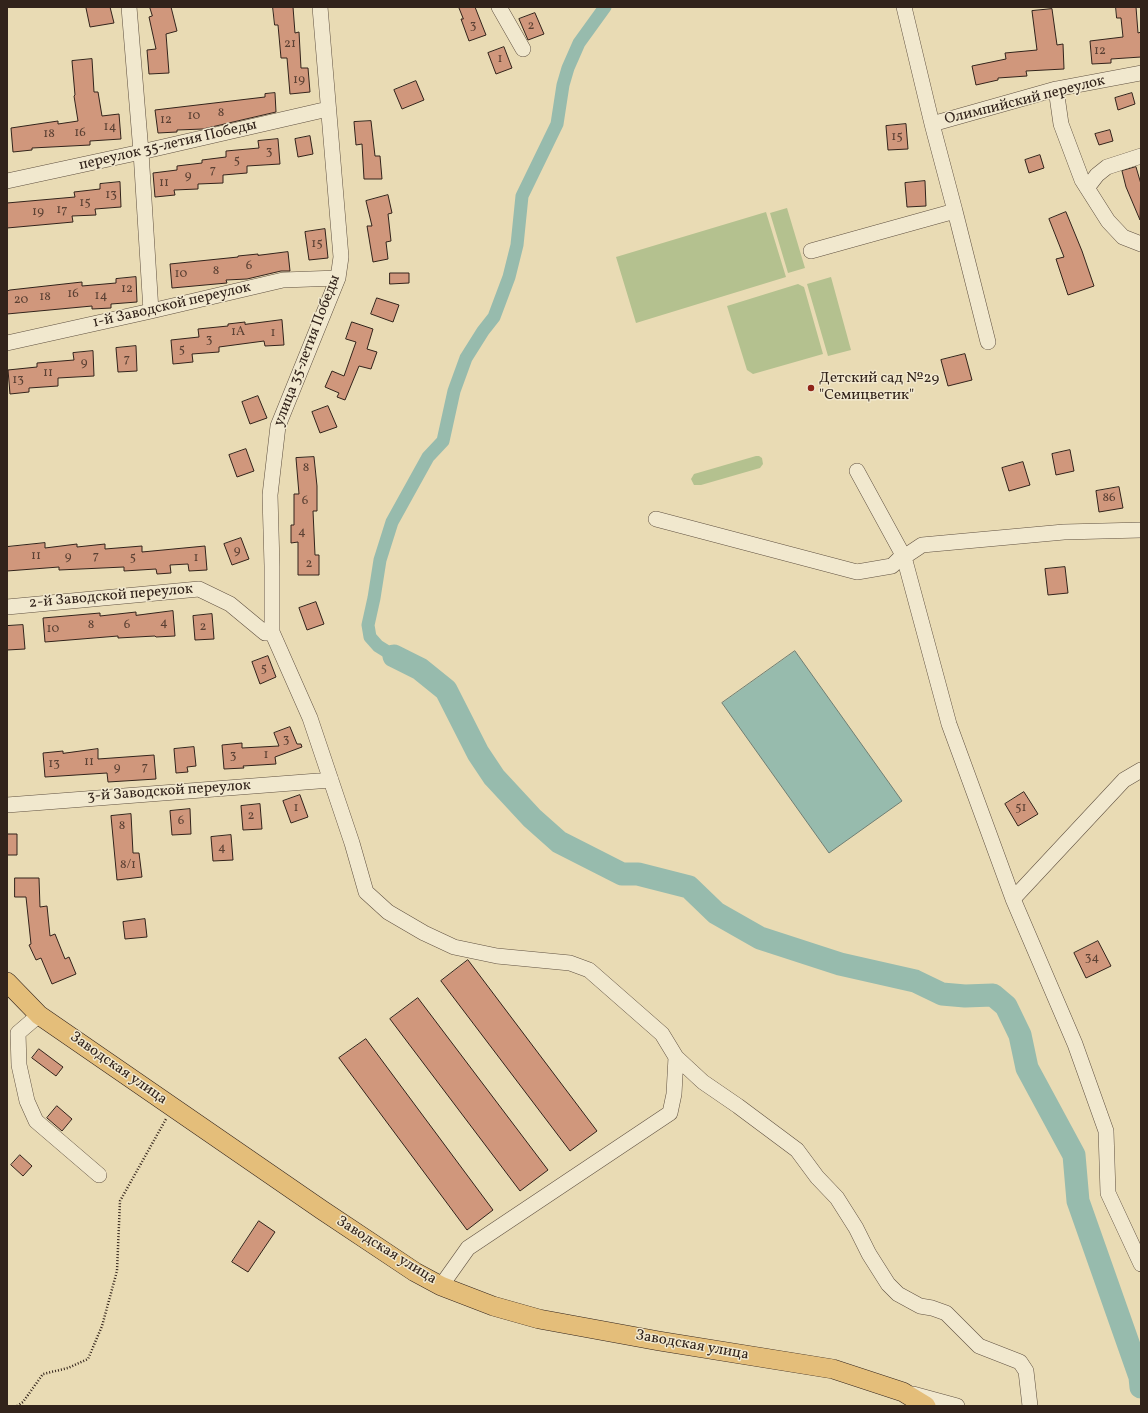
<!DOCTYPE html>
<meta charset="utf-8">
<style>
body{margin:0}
#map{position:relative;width:1148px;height:1413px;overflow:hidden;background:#e9dbb4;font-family:Vollkorn,serif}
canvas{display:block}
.frame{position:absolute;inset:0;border:8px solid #32231b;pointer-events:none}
</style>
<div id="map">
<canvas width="1148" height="1413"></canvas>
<div class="frame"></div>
</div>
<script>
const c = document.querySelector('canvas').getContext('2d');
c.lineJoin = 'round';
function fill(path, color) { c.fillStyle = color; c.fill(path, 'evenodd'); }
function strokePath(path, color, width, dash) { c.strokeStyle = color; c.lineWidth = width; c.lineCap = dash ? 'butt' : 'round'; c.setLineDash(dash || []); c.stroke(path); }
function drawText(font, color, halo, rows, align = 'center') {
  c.font = font + ' Vollkorn,serif'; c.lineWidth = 3; c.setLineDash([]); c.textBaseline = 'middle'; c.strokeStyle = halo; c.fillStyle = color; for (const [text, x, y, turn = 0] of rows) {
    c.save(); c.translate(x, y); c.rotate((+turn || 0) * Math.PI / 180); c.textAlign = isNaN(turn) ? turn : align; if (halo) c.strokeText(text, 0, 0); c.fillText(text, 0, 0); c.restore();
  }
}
fill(new Path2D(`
 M787,208L805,268L788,273L770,213Z
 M766,212L786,277L636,323L616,257Z
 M831,277L851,350L828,356L807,284Z
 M798,284L804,287L823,354L753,374L747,370L727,306Z
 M756,456H759L762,458L763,464L760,468L701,485H694L691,479L694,474Z`), '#b4c18f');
const water = new Path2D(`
 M795,651L902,801L829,853L722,703Z`);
fill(water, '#97bbad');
strokePath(water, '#6f7e73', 1);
strokePath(new Path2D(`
 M394,656L378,646L370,637L368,625L374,598L380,560L392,522L428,457L443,441L454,391L466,358L483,331L494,317L509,277L517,245L522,196L557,124L563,85L568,68L579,43L605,7`), '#97bbad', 13);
strokePath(new Path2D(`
 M394,656L420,669L446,690L478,753L494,777L532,818L559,842L622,874H638L689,887L716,913L760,938L840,964L915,981L942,994L965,996L993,995L1006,1006L1020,1035L1027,1068L1074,1155L1078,1201L1140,1377L1141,1387`), '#97bbad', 23);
const building = new Path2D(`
 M91,7H110L114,23L90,27L86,8Z
 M150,7H171L177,31L166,34L169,73L149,74L147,50L156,49L149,17L152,16Z
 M273,7H293L295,33L299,32L301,68H308L310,92L290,94L287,58H281L278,25H275Z
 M459,7H475L486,35L469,41L461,19H463Z
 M1116,7H1136L1138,33L1141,32V57L1111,59V63L1092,64L1090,41L1123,37L1121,18H1117Z
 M1052,9L1057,45L1063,44L1064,69L1026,71L1027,76L998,78V80L976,85L972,66L1006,59L1005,53L1037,50L1032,11Z
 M535,13L544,34L528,40L519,19Z
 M504,47L512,68L496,74L488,53Z
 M92,59L94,92H98L102,116L119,114L121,139L90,141V145L32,148V150L13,152L11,128L58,121V124L78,121L74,96L75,95L72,61Z
 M416,81L424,100L402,109L394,90Z
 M275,93L276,112L203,129L177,130V132L158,133L155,110L265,97V94Z
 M1132,93L1135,104L1118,110L1115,98Z
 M371,121L375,156H380L382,179H364L362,144L356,145L354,122Z
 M906,124L908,149L888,150L886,126Z
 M1110,130L1113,141L1099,145L1095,134Z
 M310,136L313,154L298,157L295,139Z
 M278,139L280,164L247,166V173L223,175V183L198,184V189L174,190L175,195L155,197L153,173L177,170V166L202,163V160L226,157V151L259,148L258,141Z
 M1040,155L1044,168L1029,173L1025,160Z
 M1136,167L1141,184L1140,220L1126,187L1122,171Z
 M925,181L926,206L907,207L905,183Z
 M120,182L121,207L95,209L96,215L72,216L73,222L7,228V203L75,197L74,192L100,189V184Z
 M388,195L392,213L388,214L391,241L386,242L388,259L373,262L367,226H372L366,201Z
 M1066,212L1082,251L1094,286L1068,295L1056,259L1064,257L1049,219Z
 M325,229L328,258L309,260L305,232Z
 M288,252L290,271H281L247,279L226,280L227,283L172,288L170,264L238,257V256L258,254V255Z
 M390,273H409V283L390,284Z
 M136,277L137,302L111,304V308L92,309V306L7,314V291L10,290L82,282V286L116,283V279Z
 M377,298L399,305L393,322L371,314Z
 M282,320L284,345L265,346L264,341L219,347V352L192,354L193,362L173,364L171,340L199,337L198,329L228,326V324L245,322V324Z
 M352,322L373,329L367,349L377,352L371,369L359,366L345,400L337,397L339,393L325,387L332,371L344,376L356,342L346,339Z
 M136,346L137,371L118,372L116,348Z
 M93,351L94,376L58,378V386L29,388V392L10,394L8,370L37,367V363L74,360L73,353Z
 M965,354L972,380L948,386L941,360Z
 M258,396L267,418L250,424L242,402Z
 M328,406L337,427L320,433L312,412Z
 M246,449L254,471L237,477L229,455Z
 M1070,450L1074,471L1056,475L1052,454Z
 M314,457L317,486V511H313L315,555H319V575H298V542L291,543V525H294V494H299L296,458Z
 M1023,462L1030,485L1009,491L1002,468Z
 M1119,487L1123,508L1099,512L1096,491Z
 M241,538L249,559L232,565L224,544Z
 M45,543V548L77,544V547L105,544V549L142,546V552L205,546L207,570L189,571L188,564L170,565L171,573L157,574L156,569L124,571V567L59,570V567L7,571V547Z
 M1065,567L1068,593L1048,595L1045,569Z
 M316,602L324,624L307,630L299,608Z
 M173,611L175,636L156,637L155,636L118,638V636L45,642L43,618L100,613V616L136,612V615Z
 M212,614L214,639L195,640L193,616Z
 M23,625L25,649L7,650V626Z
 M268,656L276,677L260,684L252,662Z
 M290,727L297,744H301L302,747L275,757L276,764L243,766L244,768L224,769L222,745L242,743V748L279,746L274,733Z
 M194,747L196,766L187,767L188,772L176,773L174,749Z
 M98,749V759L154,755L156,779L108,782L107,773L45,777L43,753L63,751V753Z
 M1024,792L1038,814L1018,826L1005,804Z
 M300,795L308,817L291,823L283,801Z
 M260,804L262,829L243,830L241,806Z
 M190,809L191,834L172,835L170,811Z
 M131,814L133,853H139L142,877L117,880L111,816Z
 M7,834H17V855H7Z
 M231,835L233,860L213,861L211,837Z
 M15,878H39L40,907L47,906L50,936L55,934L65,959L69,957L76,974L52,984L41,958L36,960L29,945L31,944L26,897H15Z
 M145,919L147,937L125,939L123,922Z
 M1098,941L1111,966L1086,978L1074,953Z
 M468,960L597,1131L570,1151L441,981Z
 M418,998L548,1170L520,1191L390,1019Z
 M366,1039L493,1210L467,1230L339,1058Z
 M39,1049L63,1067L56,1076L32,1058Z
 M57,1106L72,1119L62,1131L47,1118Z
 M20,1155L32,1166L23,1176L11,1165Z
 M259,1221L275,1232L248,1272L232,1262Z`);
fill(building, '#d0977c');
strokePath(building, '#32231b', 1);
const minor = new Path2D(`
 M129,7L141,152L151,311
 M320,7L341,257L338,278L278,426L270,495L272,566V632L310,718L352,843L366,892L388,912L424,933L454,947L497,956L570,963L589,970L662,1034L676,1057L674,1094L670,1113L468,1248L441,1286
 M499,7L523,49
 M1056,89L1061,124L1082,180L1108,221L1123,237L1141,244
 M932,124L1056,89L1141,73
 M7,181L141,152L328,109
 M1087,188L1097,175L1107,167L1141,156
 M955,211L988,342
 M811,251L955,211L932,124L904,7
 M7,343L151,311L283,280L338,278
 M857,471L904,557L949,724L1013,899L1075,1044L1106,1131L1108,1193L1141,1264
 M656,519L857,572L892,566L900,558L904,557L922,545L1064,532L1141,530
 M7,607L199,589L230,604L265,633L272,632
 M7,805L331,780
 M1013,899L1124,780L1141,770
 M39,1015L18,1033L19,1065L27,1101L36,1121L99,1175
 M676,1057L703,1082L738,1106L797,1150L817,1177L837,1198L856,1228L869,1254L888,1284L898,1294L920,1306L932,1308L946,1313L979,1346L1020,1362L1026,1371L1030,1406
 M913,1394L957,1406`);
const major = new Path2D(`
 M7,982L39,1015L322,1210L415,1272L441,1286L493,1306L539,1319L659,1341L833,1369L903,1392L926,1406`);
strokePath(minor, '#605141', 16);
strokePath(major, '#32231b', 20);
strokePath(new Path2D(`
 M17,1406L23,1402L43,1374L68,1368L88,1359L102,1326L117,1271L120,1201L166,1119`), '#32231b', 2.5, [1, 2]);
strokePath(minor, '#f1e8ce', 15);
strokePath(major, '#e4be7a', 19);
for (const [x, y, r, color] of [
 [811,388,4,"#8f2418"]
]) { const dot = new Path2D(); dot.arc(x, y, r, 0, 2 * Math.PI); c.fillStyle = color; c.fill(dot); strokePath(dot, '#f1e8ce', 1.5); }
drawText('13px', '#5a4033', null, [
 ["3",473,27],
 ["2",531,27],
 ["21",290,45],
 ["12",1100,52],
 ["1",500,60],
 ["19",299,81],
 ["8",221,114],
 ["10",194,117],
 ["12",166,121],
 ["14",110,128],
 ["16",80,134],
 ["18",49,135],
 ["15",897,138],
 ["3",269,153],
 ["5",237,162],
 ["7",213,171],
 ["9",188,177],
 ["11",164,184],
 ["13",111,196],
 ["15",85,204],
 ["17",62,211],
 ["19",38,213],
 ["15",317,245],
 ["6",249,267],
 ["8",216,272],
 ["10",181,275],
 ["12",127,290],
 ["16",73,295],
 ["14",101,297],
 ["18",45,298],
 ["20",21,301],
 ["1А",238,333],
 ["1",273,334],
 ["3",209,341],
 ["5",182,351],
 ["7",127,360],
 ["9",84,364],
 ["11",48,374],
 ["13",18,381],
 ["8",306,469],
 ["86",1109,499],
 ["6",305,502],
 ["4",302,533],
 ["9",237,552],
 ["11",36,557],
 ["7",96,557],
 ["9",68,558],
 ["5",133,559],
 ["1",196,559],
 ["2",309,565],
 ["4",164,624],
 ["8",91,626],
 ["6",127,626],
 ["2",203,628],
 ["10",53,630],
 ["5",264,670],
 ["3",286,741],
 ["1",266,756],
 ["3",233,757],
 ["11",89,763],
 ["13",54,765],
 ["7",145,768],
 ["9",117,769],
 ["1",296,809],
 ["51",1021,809],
 ["2",251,817],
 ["6",181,822],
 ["8",122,827],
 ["4",222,849],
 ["8/1",128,866],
 ["34",1092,959]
]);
drawText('15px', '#32231b', '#f1e8ce', [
 ["Олимпийский переулок",1025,101,-14],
 ["переулок 35-летия Победы",168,146,-13],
 ["1-й Заводской переулок",172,306,-13],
 ["улица 35-летия Победы",308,351,-69],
 ["2-й Заводской переулок",111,597,-5],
 ["3-й Заводской переулок",169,792,-4],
 ["Заводская улица",118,1069,35],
 ["Заводская улица",386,1251,32],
 ["Заводская улица",692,1346,10]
]);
drawText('15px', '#32231b', '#f1e8ce', [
 ["Детский сад №29",819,379],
 ["\"Семицветик\"",819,396]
], 'left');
</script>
